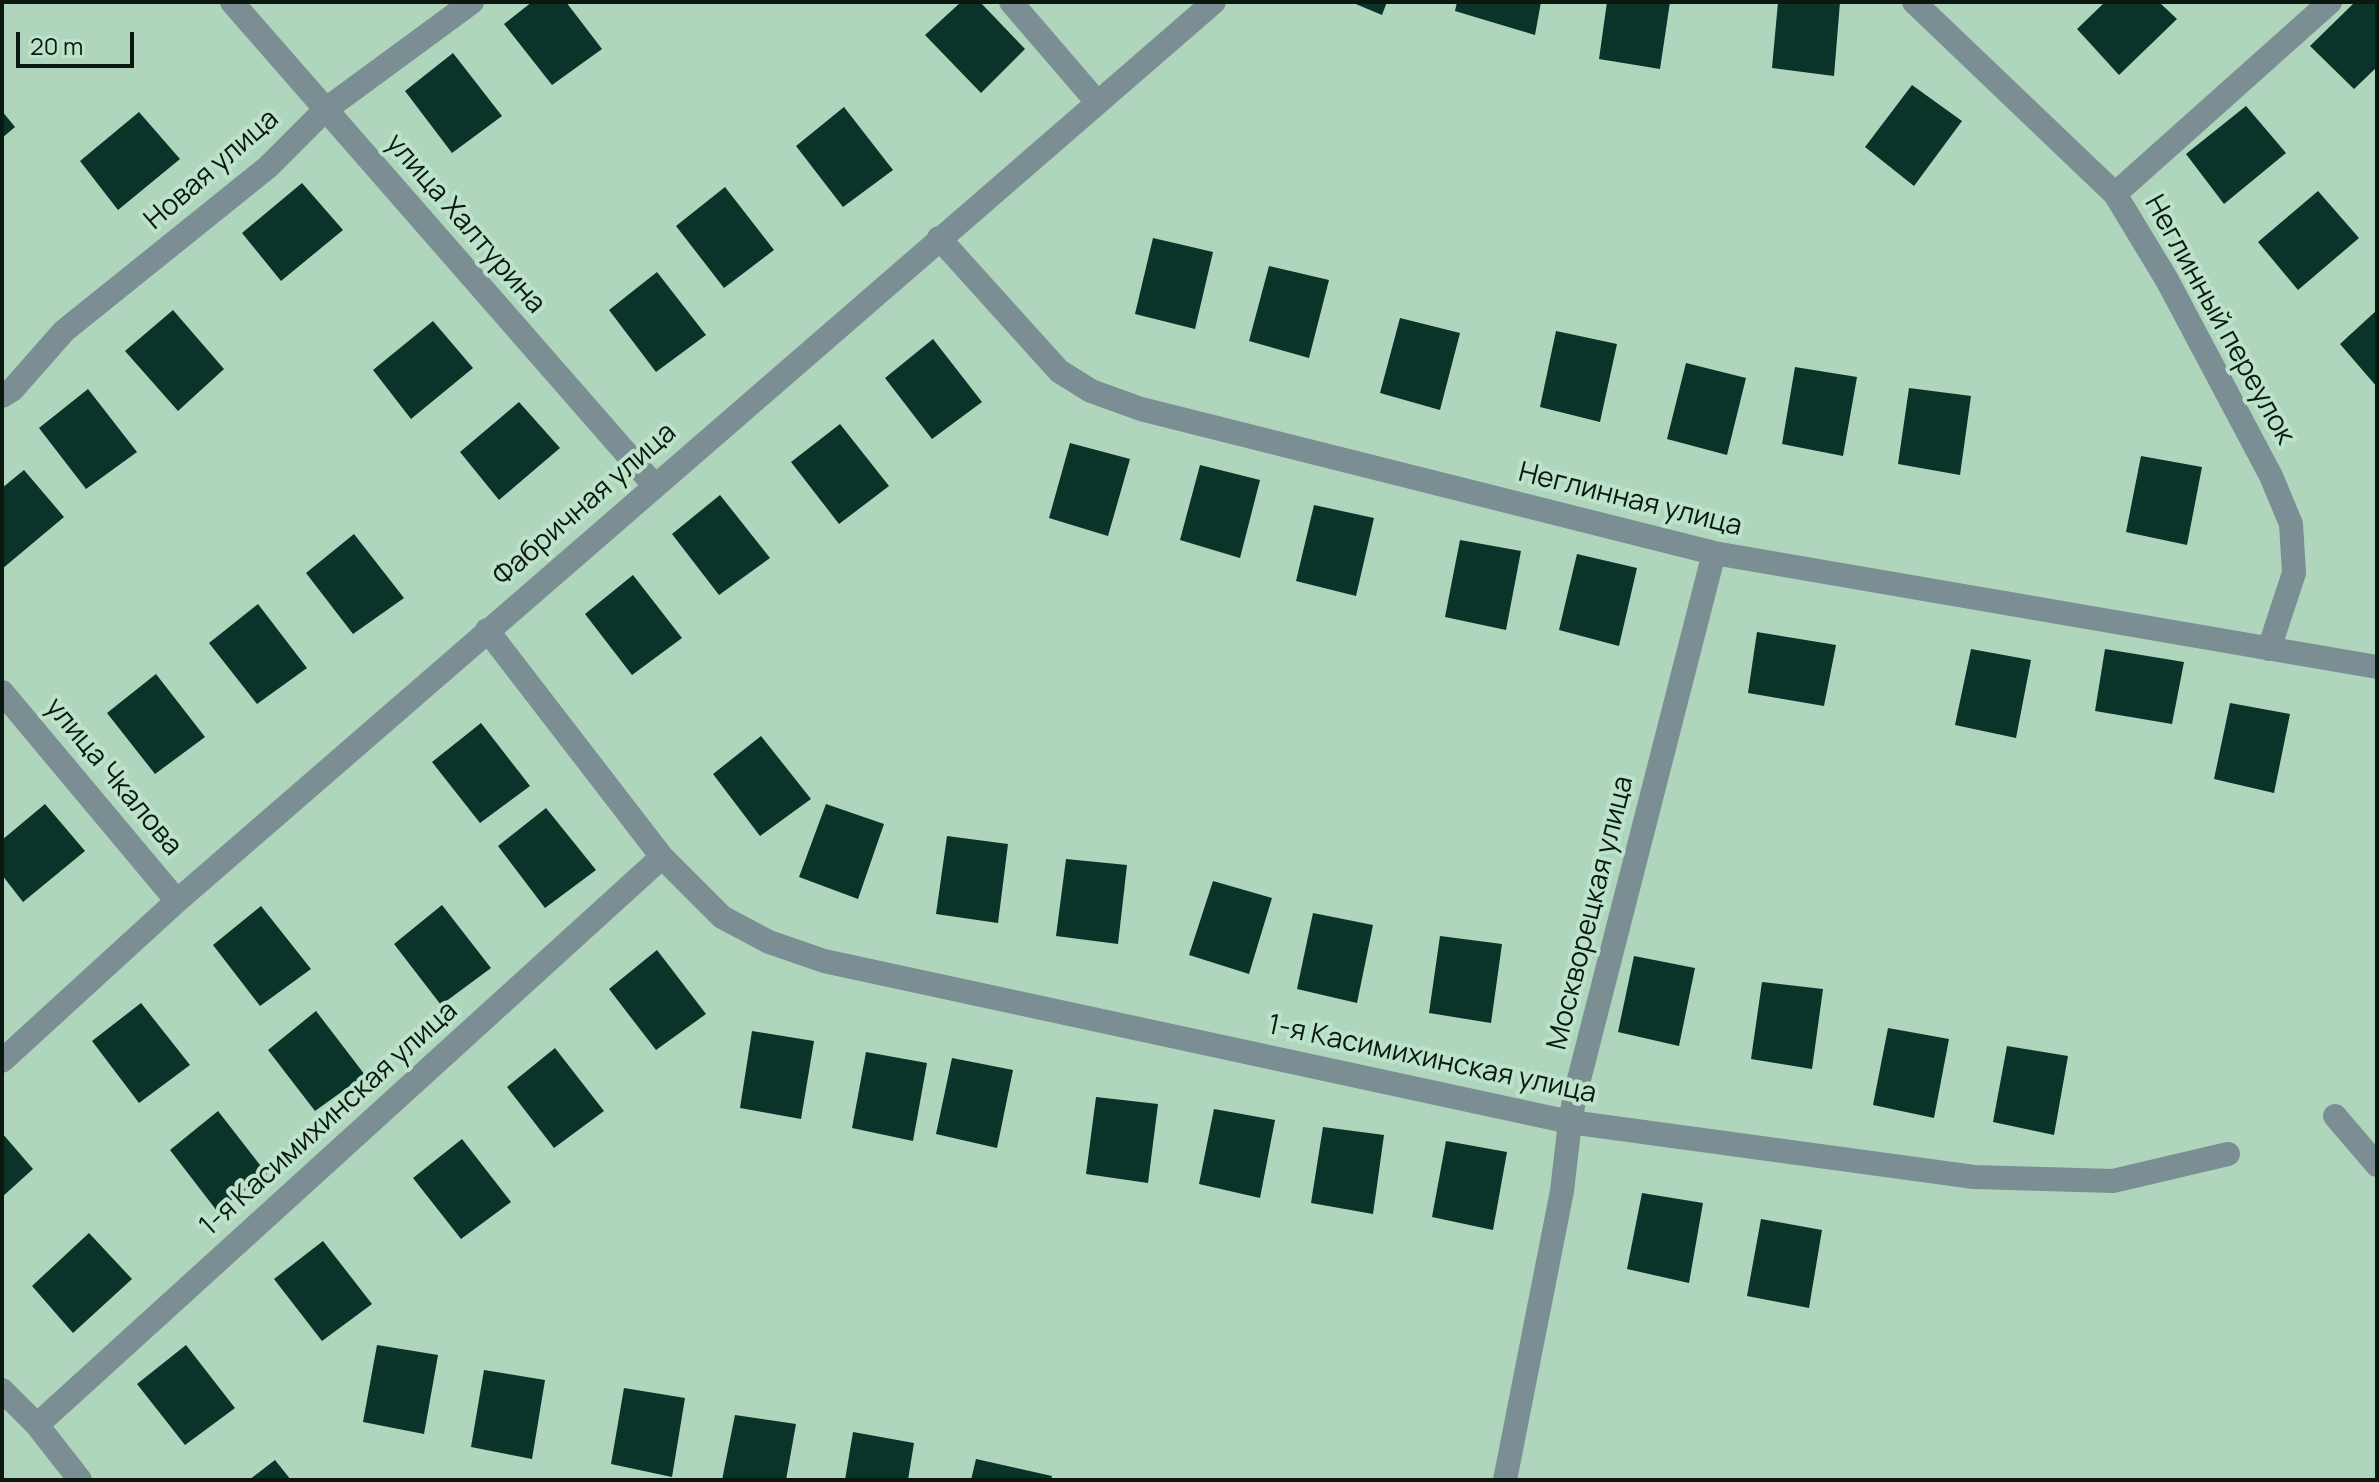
<!DOCTYPE html>
<meta charset="utf-8">
<style>
body{margin:0}
#map{position:relative;width:2379px;height:1482px;overflow:hidden;background:#afd5bc;font-family:Manrope,sans-serif}
canvas{display:block}
.frame{position:absolute;inset:0;border:4px solid #0a1810;pointer-events:none}
.scale{position:absolute;left:16px;top:32px;width:118px;height:36px;box-sizing:border-box;border:4px solid #0a1810;border-top:0;padding-left:10px;font-size:24px;line-height:28px;white-space:nowrap;color:#0a1810;-webkit-text-stroke:6px #bce2c9;paint-order:stroke}
</style>
<div id="map">
<canvas width="2379" height="1482"></canvas>
<div class="frame"></div>
<div class="scale">20 m</div>
</div>
<script>
const c = document.querySelector('canvas').getContext('2d');
c.lineJoin = 'round';
function fill(path, color) { c.fillStyle = color; c.fill(path, 'evenodd'); }
function strokePath(path, color, width, dash) { c.strokeStyle = color; c.lineWidth = width; c.lineCap = dash ? 'butt' : 'round'; c.setLineDash(dash || []); c.stroke(path); }
function drawText(font, color, halo, rows, align = 'center') {
  c.font = font + ' Manrope,sans-serif'; c.lineWidth = 8; c.setLineDash([]); c.textBaseline = 'middle'; c.strokeStyle = halo; c.fillStyle = color; for (const [text, x, y, turn = 0] of rows) {
    c.save(); c.translate(x, y); c.rotate((+turn || 0) * Math.PI / 180); c.textAlign = isNaN(turn) ? turn : align; if (halo) c.strokeText(text, 0, 0); c.fillText(text, 0, 0); c.restore();
  }
}
fill(new Path2D(`
 M532,2H566L602,49L552,85L504,24Z
 M961,2H980L1025,49L981,93L925,35Z
 M1351,2H1387L1382,15Z
 M1457,2H1541L1535,35L1455,11Z
 M1607,2H1670L1660,69L1599,59Z
 M1778,2H1840L1834,76L1772,68Z
 M2105,2H2159L2177,19L2119,75L2077,29Z
 M2355,2H2377V67L2354,89L2310,46Z
 M453,53L502,116L452,153L405,91Z
 M1912,85L1962,121L1914,186L1865,147Z
 M2246,106L2286,153L2224,204L2186,154Z
 M844,107L893,170L843,207L796,146Z
 M2,111L15,127L2,138Z
 M139,112L180,159L118,210L80,161Z
 M302,183L343,230L281,281L242,233Z
 M725,187L774,250L724,288L676,226Z
 M2318,191L2359,238L2298,290L2258,242Z
 M1153,238L1213,252L1195,329L1135,314Z
 M1269,266L1329,280L1309,358L1249,341Z
 M657,272L706,335L656,372L609,310Z
 M173,310L224,369L178,411L125,351Z
 M2377,310V387L2340,344Z
 M1400,318L1460,333L1440,410L1380,393Z
 M433,321L473,368L411,419L373,370Z
 M1556,331L1617,344L1600,422L1540,407Z
 M933,339L982,402L932,439L885,378Z
 M1686,363L1746,378L1727,455L1667,439Z
 M1795,367L1857,377L1843,456L1782,444Z
 M1909,388L1971,396L1960,475L1898,464Z
 M88,389L137,452L86,489L39,428Z
 M519,402L560,448L499,500L460,452Z
 M840,424L889,486L839,524L791,462Z
 M1070,443L1130,459L1108,536L1049,518Z
 M2141,456L2202,467L2187,545L2126,532Z
 M1200,465L1260,480L1240,558L1180,540Z
 M24,470L64,517L2,569V488Z
 M720,495L770,558L719,595L672,534Z
 M1314,505L1374,518L1356,596L1296,581Z
 M354,534L404,598L353,634L306,573Z
 M1460,540L1521,551L1506,630L1445,617Z
 M1577,554L1637,568L1619,646L1559,630Z
 M633,575L682,638L632,675L585,614Z
 M258,604L307,668L257,704L209,643Z
 M1757,632L1836,645L1824,706L1748,693Z
 M1971,649L2031,660L2016,738L1955,725Z
 M2105,649L2184,662L2172,724L2095,711Z
 M156,674L205,737L155,774L107,713Z
 M2230,703L2290,714L2274,793L2214,779Z
 M481,723L530,786L480,823L432,762Z
 M761,736L811,799L760,836L713,774Z
 M45,804L85,851L23,902L2,875V840Z
 M826,804L884,824L858,899L799,877Z
 M546,808L596,870L545,908L498,846Z
 M947,836L1008,844L998,923L936,914Z
 M1066,859L1127,865L1118,944L1056,936Z
 M1213,881L1272,898L1249,974L1189,955Z
 M442,905L491,968L441,1005L394,944Z
 M261,906L311,969L260,1006L213,945Z
 M1313,913L1373,925L1357,1003L1297,989Z
 M1440,936L1502,944L1491,1023L1429,1013Z
 M657,950L706,1014L656,1050L609,989Z
 M1634,956L1695,968L1679,1046L1618,1032Z
 M1762,982L1823,989L1812,1069L1751,1059Z
 M141,1003L190,1065L139,1103L92,1041Z
 M316,1011L365,1075L315,1111L268,1050Z
 M1888,1028L1949,1039L1934,1118L1873,1105Z
 M752,1031L814,1041L801,1119L740,1108Z
 M2007,1046L2068,1056L2054,1135L1993,1122Z
 M555,1048L604,1111L554,1148L507,1087Z
 M866,1052L927,1063L913,1141L852,1128Z
 M952,1058L1013,1070L997,1148L936,1134Z
 M1096,1097L1158,1104L1148,1183L1086,1174Z
 M1214,1109L1275,1120L1260,1198L1199,1184Z
 M218,1111L267,1174L217,1211L170,1150Z
 M1323,1127L1384,1135L1373,1214L1311,1203Z
 M2,1133L33,1169L2,1197Z
 M462,1139L511,1202L461,1239L413,1178Z
 M1446,1141L1507,1152L1493,1230L1432,1217Z
 M1642,1193L1703,1203L1689,1283L1627,1269Z
 M1761,1219L1822,1230L1809,1308L1747,1296Z
 M89,1233L132,1279L73,1333L32,1286Z
 M323,1241L372,1304L322,1341L274,1279Z
 M186,1345L235,1408L185,1445L137,1384Z
 M377,1345L438,1355L424,1434L363,1422Z
 M484,1370L545,1380L532,1459L471,1447Z
 M624,1388L685,1398L672,1477L611,1464Z
 M735,1415L796,1424L786,1480H722Z
 M853,1432L914,1443L908,1480H845Z
 M976,1459L1052,1476L1051,1480H971Z
 M275,1460L291,1480H249Z`), '#0a332a');
strokePath(new Path2D(`
 M232,2L654,485
 M1011,2L1097,102
 M1914,2L2115,194L2167,280L2271,476L2291,524L2294,573L2269,649
 M2115,194L2330,2
 M939,238L1059,371L1091,391L1141,409L1714,553L2377,667
 M2,396L12,390L64,331L268,167L325,110L472,2
 M487,630L662,857L722,917L769,942L824,961L1570,1122L1974,1177L2113,1181L2228,1154
 M2,692L177,901
 M2,1061L177,901L1214,2
 M2335,1116L2377,1165
 M2,1390L37,1425L80,1480
 M37,1425L662,857
 M1505,1480L1562,1191L1570,1122L1575,1095L1714,553`), '#7b8e93', 24);
drawText('28px', '#0a1810', '#bce2c9', [
 ["Новая улица",212,170,-41],
 ["улица Халтурина",465,224,49],
 ["Неглинный переулок",2219,320,61],
 ["Неглинная улица",1630,500,14],
 ["Фабричная улица",585,505,-41],
 ["улица Чкалова",113,777,50],
 ["Москворецкая улица",1591,913,-76],
 ["1-я Касимихинская улица",1432,1060,12],
 ["1-я Касимихинская улица",329,1119,-42]
]);
</script>
